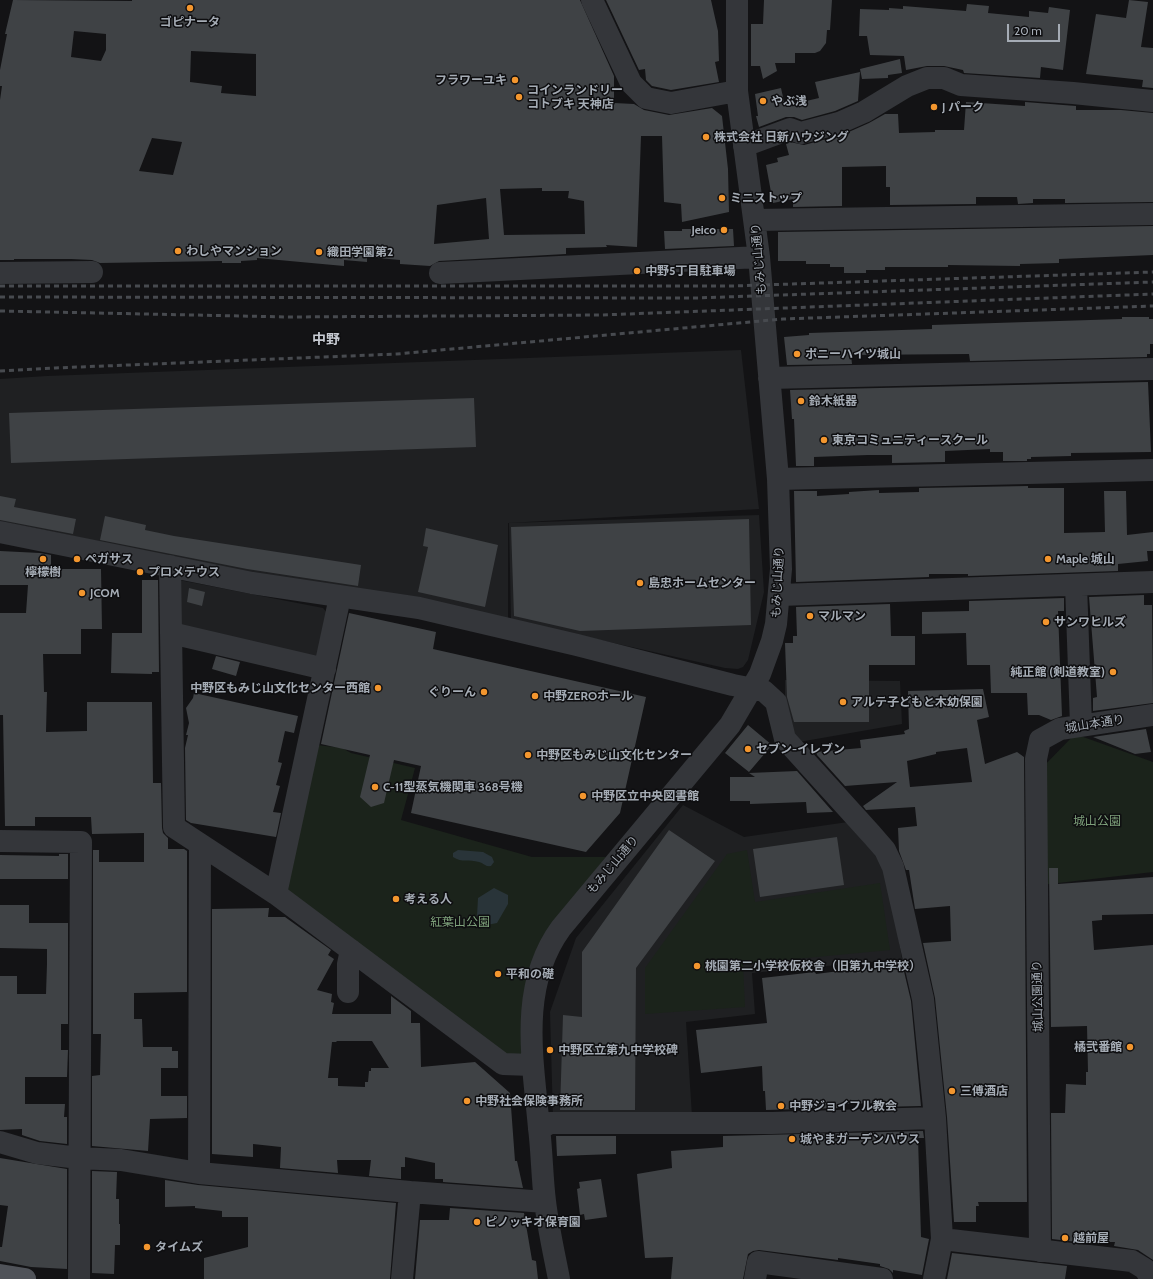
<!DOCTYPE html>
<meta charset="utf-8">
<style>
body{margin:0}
#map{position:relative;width:1153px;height:1279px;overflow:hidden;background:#131315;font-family:Cabin,sans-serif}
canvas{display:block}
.scale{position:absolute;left:1007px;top:24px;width:53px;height:18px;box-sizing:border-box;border:2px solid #a5acb5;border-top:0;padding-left:5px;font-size:12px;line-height:14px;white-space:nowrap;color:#a5acb5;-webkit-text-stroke:3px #0e0e10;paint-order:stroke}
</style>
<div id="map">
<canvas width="1153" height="1279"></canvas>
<div class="scale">20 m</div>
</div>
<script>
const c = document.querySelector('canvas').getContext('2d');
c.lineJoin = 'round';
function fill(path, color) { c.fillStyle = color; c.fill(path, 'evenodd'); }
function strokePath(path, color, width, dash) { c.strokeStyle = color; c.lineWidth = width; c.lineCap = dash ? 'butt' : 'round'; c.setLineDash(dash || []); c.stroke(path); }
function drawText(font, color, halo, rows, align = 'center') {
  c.font = font + ' Cabin,"Noto Sans JP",sans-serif'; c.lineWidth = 3; c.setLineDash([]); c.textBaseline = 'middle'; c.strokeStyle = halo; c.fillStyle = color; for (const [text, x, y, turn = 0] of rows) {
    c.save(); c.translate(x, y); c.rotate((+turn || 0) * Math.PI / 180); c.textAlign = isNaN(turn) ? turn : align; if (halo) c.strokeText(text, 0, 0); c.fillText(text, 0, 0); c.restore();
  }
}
fill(new Path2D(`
 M741,350L759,509L508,523V619L179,561L96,541L0,521V379L47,376Z
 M759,515L764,592L748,660L743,667L738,669L725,668L511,620L509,523Z
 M179,580L323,608L328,614L318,660L178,631Z
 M785,680L900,681L902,724L799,742L785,723Z
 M683,805L744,837L848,822L887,870L902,959L752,973L755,1014L686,1022L692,1116L553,1119L550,1012L576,938Z`), '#1f2022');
fill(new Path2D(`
 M1075,734L1153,762V872L1041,885L1039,771Z
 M317,745L342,748L351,753L415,768L401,820L532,857H606L575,896L524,1055L509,1064L286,893Z
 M747,850L755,902L880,883L890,950L743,964L745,1007L645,1014V968L727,854Z`), '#1b231b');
fill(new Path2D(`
 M458,850L483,852L492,857L494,862L491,866C485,867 484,863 479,862C469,859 462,863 453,857V853Z
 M494,888L508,895V904L497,923L487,925L477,916L478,898Z`), '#293439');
fill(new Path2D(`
 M13,0L132,1V0H580L614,76V103L634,104L644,110L669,115L712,108L722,116L728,169L729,212L682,222L681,204L664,202L662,136H641L637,247L606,245L607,247L566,248V254L439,261L430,266L400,264V260L367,257V262L344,260V266L257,258V260L241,261V263H222V261L100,263L92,260L71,259H14V260H0V100L2,86H0V70L7,34H5ZM74,31L106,34V50L101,61L71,57ZM191,51L256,54V96L221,93L222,86L190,82ZM152,138L182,142L173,175L139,171ZM542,188V191H569L568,198L584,201L585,234L504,235L500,189ZM486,198L489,239L434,244L437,205Z
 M606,0H711L718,31L719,61L715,62L719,82L671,90L652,86L646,80L645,69L639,70Z
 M764,0H832L830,30H827L826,43L820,51L815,53H795V63H775L777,71L763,79L760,66H751V24H763Z
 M1129,0L1148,2L1141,47L1153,48V88L1142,87L1143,80L1086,74L1096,14L1126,18Z
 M967,4L989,6L988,13L1029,17V11L1048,13L1049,7L1070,10L1063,70L1041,67L1040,78L964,73L963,70L944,66H927L906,70L904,56L870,55L867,36H859L860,9L889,10V8L903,9V6L966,11Z
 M900,59L902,73L888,75V78L862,79L860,69Z
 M860,72L858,101L835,111L802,120L794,117H786L759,127L756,116H758L755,94L781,88L785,106L819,98L815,82Z
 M966,102L1025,106V102L1076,106V110H1121L1153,113V202L1065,203V199H1033V203L1018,204L1017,197H976V204L890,205V187H886V166L842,167V206L793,207V199L773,203L766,165L778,162L777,158L789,155L786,144L790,142L804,145L842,135L869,123L885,114H898L899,133L935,132V130H964Z
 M1153,226V255L1059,259V263L1020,264V266L948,265V267H885V270H866V273H844V267H830V264H806V261H778V232Z
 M682,229H733L734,246L665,249L664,231H682Z
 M1122,317H1149V319H1153V344H1150V354H1147V357L970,361L969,354L851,355L852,364L787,365L784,337L809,335V333L932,329V325L1122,319Z
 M1148,382L1151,452L1071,453V456L1031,457V459H1027V461H1003V452H990V449L945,451V462L892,463V455H868L814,457V466H796L794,419H792L790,390Z
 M474,398L476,447L11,463L9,413Z
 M1028,486V488H1064V533L1105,532L1104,491H1126L1127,535L1153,532V551H1147L1148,561L1118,564V571L968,576V574H929V577L796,582L794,491H817V496L849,494V492L879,490V493L919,492V488Z
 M0,496L16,499L14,507L76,519L73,534L0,520Z
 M105,516L146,525L145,530L174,536L361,565L358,586L247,569L100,540Z
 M749,519L751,625L580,631L514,616L511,527Z
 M426,528L498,545L485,607L418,592L428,547L423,546Z
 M0,551L40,553L51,555V569H101L102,629H81V654H43L44,692H47L46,732L87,731V702H152L153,783H161L162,828L163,833L168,838V849H184L187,851V992L134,993V1019H142L143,1047H172V1051H178V1068H161V1096H187V1118L150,1119L148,1151L92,1146V1076L100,1075L101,1034H93V850H99V862H144V833L92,834L91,817H35V826H5L3,715H0V613H26L28,585H0Z
 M142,580H158L159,672H152V674L111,673L112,633H142Z
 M189,588L205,592L202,606L187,602Z
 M1144,595V605H1152L1153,703L1093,711V698L1097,697L1089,597Z
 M1064,598V611H1058L1062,716L1051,720L1039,715H1028L1027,693H991L990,665H967L966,633L922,634V612L969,611V601Z
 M890,604L891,636H915V665H869V722H794L787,697L785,643H793V636H797L796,607Z
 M349,613L436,632L433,649L646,697L620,813L586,852L411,813L421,766L394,760L384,803L371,807L360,797L370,755L321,744Z
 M216,656L240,662L236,676L212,669Z
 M983,689L989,717L977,720L985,764L1017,752L1024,757L1027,1202H978L979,1206H976V1222H954L947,1117L935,998L923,943L951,941L950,906L915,909L909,870H906L899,851L898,828L917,826L915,807L866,810L863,806L897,782L845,786L817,755L816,752L861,748L860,740L905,734L904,731L909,729L908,691ZM967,748L972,782L910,787L907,761L936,754V752Z
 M194,693L298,716L294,733L285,731L278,762L282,763L276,785L280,786L273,812L281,813L276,837L191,823L186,820L185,748L188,735H186L189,723L186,708L193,698Z
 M748,725L772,745L749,772L725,753Z
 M1146,729L1151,752L1135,754L1093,737Z
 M797,771L833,812L807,813L806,802L750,804V801H730V777H755L749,773Z
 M669,830L715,861L636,968L635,1110H560L563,1015L582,1017V952Z
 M837,837L844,885L760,897L753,849Z
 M59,854H68V879H0V855L59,856Z
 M1049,868H1058V884L1153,877V914L1102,915V920L1092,921L1094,950L1153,945V1260L1138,1250L1114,1246L1115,1242H1077L1052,1239L1051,1113H1065L1066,1084L1086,1085V1072H1088L1087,1026L1051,1027Z
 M0,905H29V923H68V1024H61V1050H68L67,1077H25V1104H65L64,1117H67V1144L40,1141L22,1135V1129L0,1130V976H17V994H46L47,964V949L0,948Z
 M269,908L268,917H285L331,950L328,955L334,959L317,990L332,994L331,1002L334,1003L332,1014H391V996L411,1011V1023H420L421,1067L475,1062L510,1093L515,1161H517L523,1188L443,1182V1179H435V1163L405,1157V1167H401V1179L369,1176L371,1160H337L338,1173L280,1168L281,1147L253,1144V1157L212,1154V909ZM337,1041H372L389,1068H371V1071H369L368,1082H365V1087L338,1086V1078H328L332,1042H336Z
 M902,963L911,1001L921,1106L878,1107L877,1103L840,1104V1108L766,1110L765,1091H763L762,1066L701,1073L696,1030L767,1023L762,978L815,972L816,974Z
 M923,1131L924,1138H918L921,1237L929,1239L922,1275L893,1270V1273L889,1269L880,1266V1264L838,1258V1260L759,1250L753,1251L748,1254L743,1279H671L673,1257L645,1258L637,1174L672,1168L671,1151L723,1147V1136Z
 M556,1136H616V1154L557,1156Z
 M0,1158L67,1169V1269L31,1267L0,1261V1247H2L8,1206L0,1205Z
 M92,1171L117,1172L116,1199H119V1224H120V1245H115L114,1274L92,1273Z
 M601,1179L607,1217L585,1220L584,1214L580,1215L577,1189L580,1188L579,1182Z
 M165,1180L198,1185L396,1203L390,1279H204V1258L248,1247V1217H222V1211L195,1208V1206L165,1207Z
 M450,1208L524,1213L532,1260L536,1261L538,1279H415L420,1220H449Z
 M952,1253L1067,1266L1065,1279H947Z`), '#3f4245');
strokePath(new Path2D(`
 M592,0L631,83L646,98L671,103L737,91
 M744,146L790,129L801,133L839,123L864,112L907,86L927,78H944L961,85L1073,93L1153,101
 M755,220L1153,214
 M0,273L92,272
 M440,273L759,257
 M769,378L1153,369
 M778,479L1153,470
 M0,532L252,583L419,608L577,645L733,685L764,691L776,702L785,739L872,835L885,850L893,867L923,999L935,1118L942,1239L934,1279
 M170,566L174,827L276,894L503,1064L532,1065
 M1076,585L1081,725
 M780,595L1153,582
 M171,633L325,669
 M0,841L81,842L79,1279
 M276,894L340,597
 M348,992V964L351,950
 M539,1129L550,1123H772L935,1118
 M0,1142L37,1153L79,1158L121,1160L199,1173L410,1192L545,1202
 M199,1173L200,845
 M942,1239L1132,1261L1145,1269L1151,1279
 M1040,1251L1036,759L1040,740L1060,729L1153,715
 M402,1279L410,1192
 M559,1279C554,1253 548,1227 545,1201C542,1177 542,1152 539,1128C533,1060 518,987 561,928L730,725L760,674L772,641L776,624L781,569L778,479L759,257L737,91V0
 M755,1279L758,1262L882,1279`), '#34363a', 22);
strokePath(new Path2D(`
 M0,1275L25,1279`), '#505359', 22);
strokePath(new Path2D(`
 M0,286H732L1153,272
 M0,297L696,298L1153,282
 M0,311L288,317L601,315L1153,294
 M0,371L55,368L397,354L783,319L1153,306`), '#474a4f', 3, [5, 4]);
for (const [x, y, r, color] of [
 [190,8,4,"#f3962e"],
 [515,80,4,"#f3962e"],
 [519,97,4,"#f3962e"],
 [763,101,4,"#f3962e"],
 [934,107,4,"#f3962e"],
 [706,137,4,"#f3962e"],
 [722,198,4,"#f3962e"],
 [724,230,4,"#f3962e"],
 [178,251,4,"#f3962e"],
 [319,252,4,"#f3962e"],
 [637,271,4,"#f3962e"],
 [797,354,4,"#f3962e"],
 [801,401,4,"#f3962e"],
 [824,440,4,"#f3962e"],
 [43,559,4,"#f3962e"],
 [77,559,4,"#f3962e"],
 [1048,559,4,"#f3962e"],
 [140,572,4,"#f3962e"],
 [640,583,4,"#f3962e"],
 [82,593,4,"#f3962e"],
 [810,616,4,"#f3962e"],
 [1046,622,4,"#f3962e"],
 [1113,672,4,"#f3962e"],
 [378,688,4,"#f3962e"],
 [484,692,4,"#f3962e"],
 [535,696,4,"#f3962e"],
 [843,702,4,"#f3962e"],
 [748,749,4,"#f3962e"],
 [528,755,4,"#f3962e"],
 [375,787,4,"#f3962e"],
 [583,796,4,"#f3962e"],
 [396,899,4,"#f3962e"],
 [697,966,4,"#f3962e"],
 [498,974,4,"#f3962e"],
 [1130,1047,4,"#f3962e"],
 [550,1050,4,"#f3962e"],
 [952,1091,4,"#f3962e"],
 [467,1101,4,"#f3962e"],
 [781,1106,4,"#f3962e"],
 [792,1139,4,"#f3962e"],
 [477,1222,4,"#f3962e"],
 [1065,1238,4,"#f3962e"],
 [147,1247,4,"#f3962e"]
]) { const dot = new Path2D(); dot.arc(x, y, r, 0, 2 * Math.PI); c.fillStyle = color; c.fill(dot); strokePath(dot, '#0e0e10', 1.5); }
drawText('bold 12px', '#a5acb5', '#0e0e10', [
 ["ゴピナータ",190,22,"center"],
 ["フラワーユキ",507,80,"right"],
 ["コインランドリー",527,90],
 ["コトブキ 天神店",527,104],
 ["やぶ浅",771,101],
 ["J パーク",942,107],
 ["株式会社 日新ハウジング",714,137],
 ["ミニストップ",730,198],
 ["Jeico",716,230,"right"],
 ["わしやマンション",186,251],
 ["織田学園第2",327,252],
 ["中野5丁目駐車場",645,271],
 ["ポニーハイツ城山",805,354],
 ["鈴木紙器",809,401],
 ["東京コミュニティースクール",832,440],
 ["ペガサス",85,559],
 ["Maple 城山",1056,559],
 ["檸檬樹",43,572,"center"],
 ["プロメテウス",148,572],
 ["島忠ホームセンター",648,583],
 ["JCOM",90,593],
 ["マルマン",818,616],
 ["サンワヒルズ",1054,622],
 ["純正館 (剣道教室)",1105,672,"right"],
 ["中野区もみじ山文化センター西館",370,688,"right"],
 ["ぐりーん",476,692,"right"],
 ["中野ZEROホール",543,696],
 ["アルテ子どもと木幼保園",851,702],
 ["セブン-イレブン",756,749],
 ["中野区もみじ山文化センター",536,755],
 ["C-11型蒸気機関車 368号機",383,787],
 ["中野区立中央図書館",591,796],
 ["考える人",404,899],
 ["桃園第二小学校仮校舎（旧第九中学校）",705,966],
 ["平和の礎",506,974],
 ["橘弐番館",1122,1047,"right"],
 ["中野区立第九中学校碑",558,1050],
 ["三傅酒店",960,1091],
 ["中野社会保険事務所",475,1101],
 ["中野ジョイフル教会",789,1106],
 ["城やまガーデンハウス",800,1139],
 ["ピノッキオ保育園",485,1222],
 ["越前屋",1073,1238],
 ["タイムズ",155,1247]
], 'left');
drawText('12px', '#a5acb5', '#0e0e10', [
 ["もみじ山通り",759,259,-95],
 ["もみじ山通り",778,582,-87],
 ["城山本通り",1095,724,-9],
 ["もみじ山通り",613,865,-50],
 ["城山公園通り",1038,996,-91]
]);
drawText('12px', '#7ea17b', '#0e0e10', [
 ["城山公園",1097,821],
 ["紅葉山公園",460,922]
]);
drawText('bold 14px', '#c6cad1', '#0e0e10', [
 ["中野",326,340]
]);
</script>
